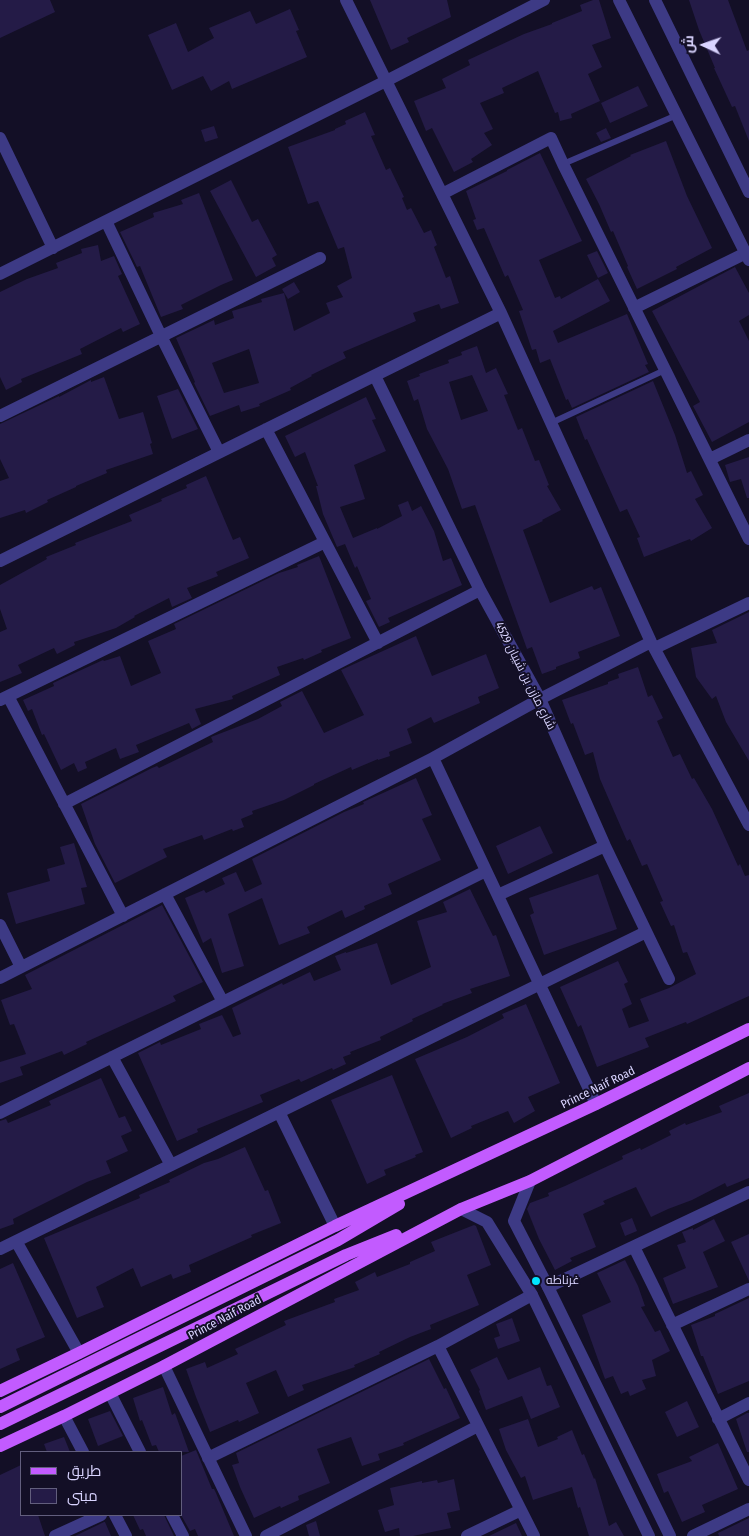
<!DOCTYPE html>
<meta charset="utf-8">
<style>
body{margin:0}
#map{position:relative;width:749px;height:1536px;overflow:hidden;background:#130f26;font-family:"Fira Sans Condensed",Cairo,sans-serif}
canvas{display:block}
.legend{position:absolute;left:20px;top:1451px;width:162px;height:65px;box-sizing:border-box;background:#130f26;border:1px solid #625e7d;margin:0;padding:6px 9px;list-style:none;font-size:15px;color:#d9d4ff}
.legend li{display:flex;align-items:center;gap:10px;height:25px}
.legend b{width:25px;border:1px solid #625e7d}
.north{position:absolute;left:679px;top:20px;width:50px;height:50px;-webkit-text-stroke:4px #130f26;paint-order:stroke;rotate:273deg;font-size:14px;font-weight:700;line-height:20px;text-align:center;color:#d9d4ff}
.north::after{content:'';display:block;margin:auto;width:18px;height:22px;background:#d9d4ff;clip-path:polygon(50% 0,100% 100%,50% 72%,0 100%)}
</style>
<div id="map">
<canvas width="749" height="1536"></canvas>
<ul class="legend">
<li><b style="height:6px;background:#c25bff"></b>طريق</li>
<li><b style="height:14px;background:#241b47"></b>مبنى</li>
</ul>
<div class="north">ش</div>
</div>
<script>
const c = document.querySelector('canvas').getContext('2d');
c.lineJoin = 'round';
function fill(path, color) { c.fillStyle = color; c.fill(path, 'evenodd'); }
function strokePath(path, color, width, dash) { c.strokeStyle = color; c.lineWidth = width; c.lineCap = dash ? 'butt' : 'round'; c.setLineDash(dash || []); c.stroke(path); }
function drawText(font, color, halo, rows, align = 'center') {
  c.font = font + ' "Fira Sans Condensed",Cairo,sans-serif'; c.lineWidth = 4; c.setLineDash([]); c.textBaseline = 'middle'; c.strokeStyle = halo; c.fillStyle = color; for (const [text, x, y, turn = 0] of rows) {
    c.save(); c.translate(x, y); c.rotate((+turn || 0) * Math.PI / 180); c.textAlign = isNaN(turn) ? turn : align; if (halo) c.strokeText(text, 0, 0); c.fillText(text, 0, 0); c.restore();
  }
}
fill(new Path2D(`
 M0,0H50L55,12L0,38Z
 M370,0H447L451,17L407,38L409,42L391,50Z
 M593,0H599L611,38L592,45L602,67L588,74L600,101L571,114L572,118L560,121L558,112L555,113L538,71L502,88L504,93L480,103L493,129L484,133L492,145L471,159L473,162L454,172L432,128L426,131L414,101L446,88L442,79L470,65L468,60L524,34L552,24V23L582,11L580,5Z
 M689,0H728L747,51L749,50V141L735,106L732,107L714,68H715L699,30Z
 M290,9L299,30L296,31L307,57L232,89L229,81L211,91L203,76L172,90L148,35L176,23L188,52L214,38L209,28L250,11L256,24Z
 M638,86L648,106L610,123L601,103Z
 M365,112L375,135L371,136L386,170L390,168L404,197L402,198L407,210L411,208L424,233L431,230L437,245L434,247L446,278L450,276L459,303L441,309L439,304L413,313L416,321L343,352L346,358L311,375L312,376L290,388L291,390L259,404L260,406L241,412L239,405L210,416L194,383L195,382L176,338L214,320L215,325L234,318L232,311L262,302L261,299L284,293L294,331L330,313L326,303L343,297L337,286L352,278L344,247L338,249L318,201L308,204L288,147L335,130V129L346,124L345,121ZM249,349L259,383L224,393L212,363Z
 M214,126L218,138L205,142L201,130Z
 M606,128L611,138L601,142L596,133Z
 M666,141L687,196L712,248L676,267L677,269L637,289L627,267L628,266L613,231L611,232L599,204L586,179L631,156L630,155Z
 M540,153L582,241L539,260L555,298L560,296L561,299L598,279L610,301L553,331L558,343L627,314L648,364L645,365L649,372L572,408L568,399L566,400L550,359L540,363L536,349L532,350L519,311L523,310L508,275L505,277L484,228L477,230L473,220L476,219L466,191L507,171V170Z
 M231,180L252,222L258,219L277,255L272,258L276,266L256,277L210,191Z
 M199,193L233,280L221,285L181,305L183,309L161,317L140,266L137,267L120,232L154,217L153,213L183,204L181,200Z
 M98,245L101,261L114,256L122,274L118,276L140,324L123,332L121,328L80,349L82,354L21,379L22,382L6,390L0,377V292L27,279L58,268L56,263L82,253L81,249Z
 M597,251L608,273L598,278L587,255Z
 M735,267L749,293V315L739,321L749,341V422L712,442L693,406L700,402L652,311Z
 M294,282L300,292L288,299L282,289Z
 M477,346L486,373L496,368L508,394L504,395L518,430L522,428L535,461L539,460L549,485L547,486L561,510L542,520L543,521L523,530L550,603L592,586L594,590L601,587L620,636L578,652L580,658L556,667V669L542,674L532,647L527,649L475,505L462,509L448,469L427,429L418,399L414,401L407,381L420,376L419,374L449,363L448,360L462,355L461,352ZM472,375L488,411L461,420L449,382Z
 M104,377L119,419L143,412L152,443L150,444L153,454L106,470L107,473L76,486V487L47,500L48,502L26,513L25,510L0,518V481L9,478L0,459V424L59,396V397L91,380V382Z
 M653,381L675,435L687,473L691,471L703,495L695,499L712,528L691,541L690,539L644,557L637,538L640,537L627,509L620,512L587,439L585,440L576,417Z
 M178,389L198,429L172,439L157,396Z
 M366,397L376,419L372,420L386,451L354,465L365,499L340,507L353,538L377,528V529L402,516L398,505L408,501L412,511L421,506L434,531L443,561L451,558L462,585L388,618L390,622L379,627L366,601L371,599L357,566L355,568L345,544L337,547L323,514L316,486H318L305,452L295,457L285,436Z
 M749,457V498H747L741,479L730,482L725,465Z
 M206,476L233,540L240,537L249,558L216,572L218,576L187,588L192,598L172,607L169,598L134,616L135,617L116,628L74,642L75,645L57,654L54,648L18,665L22,673L0,682V632L7,629L0,609V585L47,559L46,557L76,545L75,543L132,521L129,515L162,501L161,499L187,488L186,485Z
 M319,556L351,638L321,650L322,652L304,660L303,658L277,667L280,675L232,696L233,699L195,709L201,724L192,729L189,723L182,726L136,745L139,752L120,759L116,748L85,762L87,768L78,772L74,763L61,770L44,734L42,735L32,709L28,711L23,700L54,686L53,683L79,671L103,660L104,661L120,656L131,686L161,673L148,641L176,629L174,624L279,573L298,567L297,565Z
 M749,612V761L726,722L716,696L712,699L696,677L691,648L717,643L712,630Z
 M416,636L432,676L486,654L499,688L478,697L480,703L434,723L431,717L407,729L412,743L389,752L390,756L378,760V759L352,770L351,767L314,784V785L284,800L252,811L253,814L241,819L244,827L233,831L232,829L204,840L202,835L163,849L167,857L115,883L95,844L81,804L152,768L157,766L159,768L213,742L211,737L258,719L282,706L280,702L302,691L324,733L364,715L341,670Z
 M638,667L648,697L652,695L663,718L657,721L673,757L680,754L692,779L694,778L712,809L738,866L740,864L745,876L749,875V996L687,1024L686,1022L645,1038L649,1047L597,1067L581,1025L578,1027L560,987L618,961L628,982L624,984L632,1004L622,1009L629,1028L649,1021L640,999L669,988L696,974L687,952L683,953L674,925L671,926L660,902L663,901L647,864L642,866L630,839L627,841L600,779L593,752L585,755L573,723L571,724L562,700L608,684V682L619,678L618,674Z
 M416,778L432,815L422,819L441,860L388,884L392,894L364,906L365,909L345,918L342,910L307,927L310,933L279,945L262,898L228,914L244,966L222,973L211,938L203,943L185,898L204,890L206,893L225,884L222,878L236,872L245,892L262,884L252,859L344,812L364,804L363,802L383,793Z
 M540,826L553,853L508,874L496,846Z
 M74,843L87,887L81,888L85,904L16,924L7,893L50,881L47,869L65,864L60,847Z
 M598,874L617,929L544,955L530,915L534,913L529,898Z
 M470,889L493,936L496,935L510,976L470,989L472,993L442,1004L443,1005L412,1019L413,1021L380,1037L381,1040L350,1052L351,1054L343,1057L346,1064L333,1070L332,1068L301,1082L299,1079L260,1095L263,1102L197,1129L198,1132L177,1141L138,1053L160,1042L161,1045L201,1029L199,1024L222,1015L233,1037L241,1034L232,1008L282,983L283,985L310,972L314,981L341,970L335,956L346,952V953L377,943L391,985L431,967L417,921L447,912L443,902Z
 M162,905L203,982L173,996L176,1001L86,1042L87,1044L64,1055L62,1051L20,1067L23,1075L0,1083V1062L26,1054L14,1024L10,1025L1,1000L32,989L25,975Z
 M526,1004L560,1083L528,1097L535,1111L514,1123L508,1111L471,1126L472,1128L451,1138L415,1059L467,1037L504,1018L502,1014Z
 M392,1075L423,1152L415,1155L416,1157L384,1170L386,1175L367,1184L331,1100Z
 M101,1078L119,1118L125,1116L132,1131L121,1136L128,1151L106,1161L111,1173L87,1182L13,1219L14,1224L0,1229V1121L6,1119L8,1123L51,1105L49,1101Z
 M749,1093V1178L727,1187L725,1183L692,1200L668,1209L651,1217L636,1187L603,1201L605,1204L583,1214L596,1247L570,1258L572,1261L555,1270L539,1239L527,1209L530,1203L549,1196L548,1193L565,1186L623,1159L622,1156L640,1148L641,1150L671,1135L669,1131L685,1123L686,1125L722,1112L719,1106Z
 M245,1147L265,1191L268,1190L281,1223L251,1235L252,1237L189,1265L191,1272L173,1279L171,1274L141,1287L133,1268L96,1287L104,1307L77,1318L44,1238L140,1198L139,1195L170,1182L169,1180L204,1163L218,1159Z
 M632,1218L637,1231L625,1236L620,1223Z
 M714,1219L725,1241L703,1252L718,1287L673,1304L663,1278L686,1268L677,1245L686,1242L682,1232L693,1228V1230Z
 M474,1225L476,1226L491,1265L467,1275L479,1305L430,1325L431,1329L410,1337L379,1352L380,1354L354,1365L355,1367L302,1385L304,1390L288,1397L276,1370L246,1383L259,1413L239,1422L238,1420L210,1432L196,1397L186,1369L205,1362L207,1368L238,1354L235,1349L286,1325L284,1321L335,1302L334,1299L359,1290L355,1282L375,1272L377,1277L410,1264V1262L435,1251L431,1242Z
 M749,1234V1281L731,1242Z
 M625,1260L638,1286L645,1306L641,1307L655,1332L660,1330L670,1351L652,1360L656,1376L642,1380L646,1389L630,1396L628,1391L621,1394L613,1376L605,1379L582,1315L611,1302L597,1273Z
 M13,1263L45,1337L16,1349L20,1360L0,1369V1269Z
 M749,1298V1381L718,1394L703,1356H701L691,1325L715,1316V1314Z
 M512,1318L520,1341L498,1349L494,1338L500,1336L496,1324Z
 M497,1357L508,1380L540,1367L547,1386L551,1385L560,1407L531,1419L522,1396L486,1410L479,1391L480,1390L470,1370Z
 M429,1359L444,1389L446,1388L460,1418L403,1443L404,1445L378,1454L380,1460L362,1466L351,1437L317,1449L330,1483L298,1496L299,1500L281,1508L280,1506L254,1518L240,1487L232,1465L239,1463L236,1453Z
 M163,1387L172,1415L175,1413L189,1452H159L156,1445L152,1446L142,1420L140,1421L133,1398Z
 M687,1401L699,1427L677,1437L665,1412Z
 M110,1411L123,1436L98,1446L88,1419Z
 M747,1413H749V1452H747L736,1419Z
 M528,1419L538,1447L558,1439L557,1437L572,1430L582,1455L584,1454L594,1479L595,1478L609,1526L616,1522L624,1536H589L580,1507L578,1508L572,1487L533,1500L525,1476L521,1478L506,1450L499,1429Z
 M64,1437L70,1452H47L44,1444Z
 M718,1443L738,1489L702,1505L705,1512L682,1522L668,1491L664,1493L657,1474L692,1461L689,1457Z
 M196,1450L212,1489H214L216,1493L234,1536H198L195,1529L190,1531L181,1515V1456Z
 M21,1465V1515H38L45,1536H0V1475Z
 M454,1479L460,1510L447,1513L451,1528L413,1536H400L399,1528L385,1532L378,1510L394,1505L390,1488L422,1481V1483L437,1480L438,1483Z
 M133,1515H164L174,1536H146L143,1529L140,1530Z
 M749,1518V1536H719L718,1533Z
 M316,1521L320,1536H309L306,1525Z
 M105,1522L111,1536H75L104,1522Z
 M516,1523L522,1536H489Z`), '#241b47');
strokePath(new Path2D(`
 M563,164L677,115
 M551,423L665,370`), '#3d3a85', 6);
strokePath(new Path2D(`
 M346,0L501,313L651,642L749,825
 M0,138L53,248
 M442,194L551,138L563,164L749,539
 M106,221L161,336L219,452
 M0,274L386,81L544,0
 M634,308L746,253
 M375,376L480,590L540,699L605,846L669,979
 M0,416L320,258
 M266,429L378,643
 M710,459L749,440
 M0,561L501,313
 M655,648L749,603
 M8,696L123,916
 M0,700L325,542
 M433,758L596,1104
 M64,804L480,590
 M165,894L223,1002
 M498,895L605,846
 M0,925L21,967
 M0,978L433,758L540,699L651,642
 M112,1057L171,1165
 M279,1112L335,1226
 M0,1113L486,871
 M16,1241L79,1353
 M634,1247L749,1480
 M0,1249L646,932
 M548,1287L749,1192
 M672,1325L749,1289
 M438,1346L534,1536
 M164,1366L246,1536
 M110,1393L140,1452
 M64,1416L83,1452
 M718,1419L749,1403
 M208,1458L438,1346L532,1295
 M115,1515L126,1536
 M172,1515L183,1536
 M55,1536L101,1515
 M266,1536L478,1426
 M467,1536L521,1510
 M693,1536L749,1509`), '#3d3a85', 12);
strokePath(new Path2D(`
 M619,0L749,260
 M655,0L749,192
 M530,1181L514,1221L548,1287L670,1536
 M461,1209L487,1222L532,1295L649,1536`), '#3d3a85', 12);
strokePath(new Path2D(`
 M0,1391L79,1353L335,1226L596,1104L749,1029
 M0,1407L338,1240L399,1204
 M0,1424L346,1255L396,1235
 M0,1446L64,1416L164,1366L461,1209L530,1181L749,1068`), '#c25bff', 12);
for (const [x, y, r, color] of [
 [536,1281,5,"#00e5ff"]
]) { const dot = new Path2D(); dot.arc(x, y, r, 0, 2 * Math.PI); c.fillStyle = color; c.fill(dot); strokePath(dot, '#130f26', 2); }
drawText('12px', '#d9d4ff', '#130f26', [
 ["شارع مازن بن شيبان 4529",525,676,63],
 ["Prince Naif Road",598,1088,-26],
 ["Prince Naif Road",225,1318,-28]
]);
drawText('12px', '#d9d4ff', '#130f26', [
 ["غرناطه",546,1281]
], 'left');
</script>
